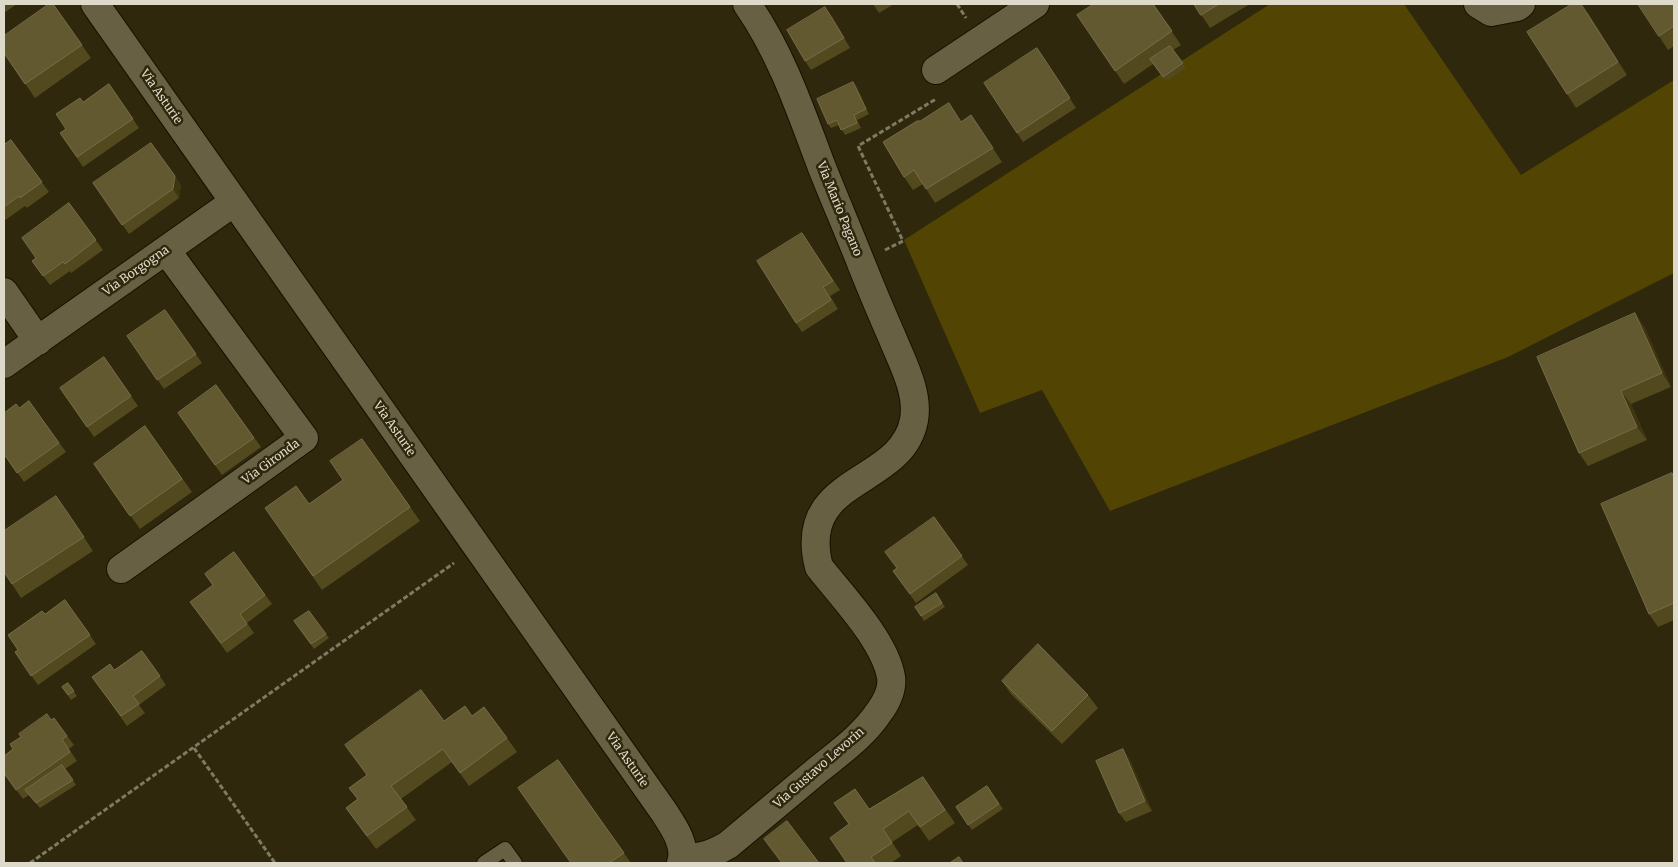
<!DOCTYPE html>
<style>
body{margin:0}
#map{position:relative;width:1678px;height:867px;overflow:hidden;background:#2f280c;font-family:Merriweather,serif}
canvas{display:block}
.frame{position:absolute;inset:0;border:5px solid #dedaca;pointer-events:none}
</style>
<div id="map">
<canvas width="1678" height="867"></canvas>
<div class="frame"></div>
</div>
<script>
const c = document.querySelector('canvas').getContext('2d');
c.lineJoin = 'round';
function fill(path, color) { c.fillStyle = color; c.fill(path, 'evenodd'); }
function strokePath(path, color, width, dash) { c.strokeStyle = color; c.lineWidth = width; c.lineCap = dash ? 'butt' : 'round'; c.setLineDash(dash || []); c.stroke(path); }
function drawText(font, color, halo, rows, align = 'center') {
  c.font = font + ' Merriweather,serif'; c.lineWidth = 5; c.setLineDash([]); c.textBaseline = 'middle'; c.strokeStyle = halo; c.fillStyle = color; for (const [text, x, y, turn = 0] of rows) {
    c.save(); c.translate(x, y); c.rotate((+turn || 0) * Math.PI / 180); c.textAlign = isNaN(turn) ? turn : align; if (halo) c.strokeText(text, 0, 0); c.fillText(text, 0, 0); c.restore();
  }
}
fill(new Path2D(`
 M1270,4H1404L1521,175L1674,80V273L1508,357L1110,511L1042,390L980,413L904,240Z`), '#524403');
const service = new Path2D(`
 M484,863L505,849L515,863`);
const minor = new Path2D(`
 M95,4L664,812C673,826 687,845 681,863
 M1478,4L1491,12L1517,7L1521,4
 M936,70L1035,4
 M4,292L38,341
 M4,364L234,202
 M121,569L304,438L166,250
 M683,858C701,858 713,854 728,845C758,820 788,795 819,769C840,752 864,735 879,712C886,703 893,689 891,677C885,641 842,596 819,567C795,475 902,487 914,420C919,392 902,362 892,337C881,312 871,288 861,263C848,230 834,198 821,165C800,109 781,53 747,4`);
strokePath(service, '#181100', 16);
strokePath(minor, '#181100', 30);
strokePath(new Path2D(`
 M957,4L966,18
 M885,250L903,241L858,146L936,99
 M194,748L275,863
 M30,863L454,563`), '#7f7a63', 3, [5, 2.5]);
strokePath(service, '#686043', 14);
strokePath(minor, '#686043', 28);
fill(new Path2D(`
 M4,4H17L4,13Z
 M53,4L91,58L35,98L4,53Z
 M873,4H894L879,13Z
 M1153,4L1181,45L1173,50L1186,68L1166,81L1153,64L1124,84L1077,15Z
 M1194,4H1250L1210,28Z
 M1674,4V46L1668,50L1659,36Z
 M1588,13L1627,75L1576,108L1567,94Z
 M832,16L850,48L811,70L805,61Z
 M1043,57L1076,108L1023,142L1017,133Z
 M853,82L857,87L869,114L857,120L861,128L845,135L839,125L831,128L828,124Z
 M109,84L139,128L83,167L60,133L66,129L83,102Z
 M971,115L1002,162L935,203L923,184L913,190L904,177L962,121Z
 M11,140L49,192L27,208L25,206L4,221V145Z
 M93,183L181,185L179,198L129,234Z
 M69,203L103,250L71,273L70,271L50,285L32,261L36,258Z
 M802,233L840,290L830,296L838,309L802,332L796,323Z
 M165,310L202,363L164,389L127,336Z
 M1644,326L1671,387L1631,404L1647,440L1588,466L1579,453Z
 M104,357L138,406L94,437L60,388Z
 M216,385L261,447L222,475L178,413Z
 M29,401L66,452L24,482L4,454L19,408Z
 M145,426L192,492L140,529L94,464Z
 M362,439L420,521L322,590L265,508L309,504L343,480Z
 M1674,476V620L1658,627L1649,614Z
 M66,510L93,551L21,598L4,572Z
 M934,517L968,565L916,603L893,571L897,568Z
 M234,552L272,604L247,623L254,633L227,653L190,602L213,586L205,574Z
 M936,593L945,607L924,621L921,616Z
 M65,600L96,644L38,685L15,652L18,650L45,614Z
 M309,611L329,638L314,649L294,621Z
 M142,651L166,685L139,705L145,713L127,726L92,677L114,670Z
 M1002,681L1088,695L1098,708L1062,744L1011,694Z
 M68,683L77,696L71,700L62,687Z
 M472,716L507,738L517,752L469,786L452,762L401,799L416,820L376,849L346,808L357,799L349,788Z
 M54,718L74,745L69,749L77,761L65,769L76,785L40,808L29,795L23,799L4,774V756Z
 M1129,758L1152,811L1126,822L1119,813Z
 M558,760L631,863H571Z
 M923,777L955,823L929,841L918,825L892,842L901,856L891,863H847L849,824L869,809Z
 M987,786L1003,809L972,830L956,807Z`), '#53491f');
fill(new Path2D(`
 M1581,4L1588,13L1627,75L1618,62Z
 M825,7L832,16L850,48L844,38Z
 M853,82L857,87L869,114L866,109Z
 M175,176L181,185L179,198L173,189Z
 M1635,313L1644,326L1671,387L1662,373Z
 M1621,391L1631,404L1647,440L1637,427Z
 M1123,749L1129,758L1152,811L1145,801Z`), '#3f3510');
const building = new Path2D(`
 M49,4H53L82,45L25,84L4,53V36Z
 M1094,4H1153L1172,31L1115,71L1077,15Z
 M1194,4H1219L1201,15Z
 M1572,4H1581L1618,62L1567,94L1527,32Z
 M1638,4H1674V26L1659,36Z
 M825,7L844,38L805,61L787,30Z
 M1170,46L1183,63L1163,77L1150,59Z
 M1037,48L1070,98L1017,133L984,83Z
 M853,82L866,109L854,115L857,123L841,130L837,120L828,124L817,99Z
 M109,84L133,119L77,157L60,133L66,129L56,114L80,98L83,102Z
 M949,103L961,122L971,115L993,148L926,189L914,170L904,177L883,142L917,121H920Z
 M11,140L42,182L20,198L19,196L4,207V145Z
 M151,143L175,176L173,189L122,225L93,183Z
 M69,203L96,240L65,264L63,262L43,276L32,261L36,258L22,238Z
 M802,233L833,281L823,287L831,300L796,323L757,261Z
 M165,310L196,354L157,380L127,336Z
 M1635,313L1662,373L1621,391L1637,427L1579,453L1537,357Z
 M104,357L131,396L87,427L60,388Z
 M216,385L254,438L215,465L178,413Z
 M29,401L59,443L17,473L4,454V413L16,404L19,408Z
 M145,426L182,479L130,516L94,464Z
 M362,439L410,507L313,576L265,508L296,486L309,504L343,480L330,461Z
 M1672,473L1674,478V603L1649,614L1601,504Z
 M56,496L84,537L12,584L4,572V531Z
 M934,517L962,556L910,594L893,571L897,568L885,552Z
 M234,552L265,595L240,614L247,624L221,643L190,602L213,585L205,574Z
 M936,593L942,603L921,616L915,607Z
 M65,600L90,635L31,676L15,652L18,650L8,635L42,611L45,614Z
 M309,611L326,634L311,644L294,621Z
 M1038,644L1088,695L1052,731L1002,681Z
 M142,651L160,676L133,696L139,704L121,716L92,677L110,664L114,670Z
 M68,683L74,691L68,695L62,687Z
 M421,690L444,721L465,706L472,716L484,707L507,738L460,773L443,749L391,786L407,807L367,836L346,808L358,799L349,788L367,775L345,745Z
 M47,714L51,720L54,718L67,736L62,739L70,752L16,790L4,773V756L13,749L10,744L21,737L19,734Z
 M1123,749L1145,801L1119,813L1096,761Z
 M558,760L624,853L609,863H571L518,788Z
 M62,765L73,780L36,803L25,790Z
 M923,777L945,810L920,827L909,811L883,829L892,843L871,857L875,863H847L830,838L849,824L834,803L855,789L869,809Z
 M987,786L999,804L968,825L956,807Z
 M787,821L819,863H782L764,839Z
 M959,857L963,863H950Z`);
fill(building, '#625931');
strokePath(building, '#766d49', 1);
drawText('12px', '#dedaca', '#2f280c', [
 ["Via Asturie",161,97,55],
 ["Via Mario Pagano",839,209,68],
 ["Via Borgogna",136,271,-35],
 ["Via Asturie",394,429,55],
 ["Via Gironda",271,462,-36],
 ["Via Asturie",627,760,55],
 ["Via Gustavo Levorin",819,768,-41]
]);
</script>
